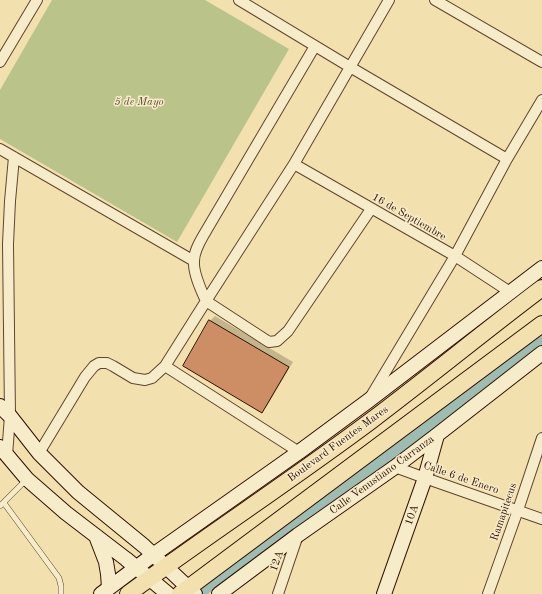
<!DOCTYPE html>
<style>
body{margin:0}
canvas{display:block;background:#f2e1ae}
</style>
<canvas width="542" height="594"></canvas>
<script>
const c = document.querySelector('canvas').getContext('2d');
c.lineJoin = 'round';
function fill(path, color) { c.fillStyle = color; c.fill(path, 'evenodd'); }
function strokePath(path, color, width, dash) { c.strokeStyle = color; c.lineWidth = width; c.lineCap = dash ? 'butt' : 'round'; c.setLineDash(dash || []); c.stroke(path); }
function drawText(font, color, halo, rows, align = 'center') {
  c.font = font + ' "Old Standard TT",serif'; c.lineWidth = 3; c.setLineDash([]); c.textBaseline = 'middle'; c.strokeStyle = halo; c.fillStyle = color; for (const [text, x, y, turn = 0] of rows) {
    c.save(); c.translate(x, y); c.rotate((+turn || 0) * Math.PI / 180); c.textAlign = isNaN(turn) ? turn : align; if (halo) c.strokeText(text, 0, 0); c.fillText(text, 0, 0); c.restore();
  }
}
fill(new Path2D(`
 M52,0H205L289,49L177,242L0,139V90Z`), '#bac38a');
fill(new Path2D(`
 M215,316L293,362L267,406L262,411L210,321Z`), '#0003');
strokePath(new Path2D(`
 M199,593L424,430L542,342`), '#9dbcb2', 12);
const building = new Path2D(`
 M209,320L289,367L262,413L183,366Z`);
fill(building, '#cd8d65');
strokePath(building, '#300f03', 1);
const lane = new Path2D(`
 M4,503L59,578L61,586V594
 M0,506L26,480`);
const street = new Path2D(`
 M239,0L350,67L507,159
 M435,0L542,62
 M0,62L37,0
 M0,149L194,261
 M294,164L455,256L510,292
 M371,209L288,331L277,341L269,342L206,301L294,164L389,0
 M165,366L299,452
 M371,396L455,256L507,159L542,100
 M39,453L85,377L94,366L99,363H107L113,366L133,378L145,380L152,378L165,366L206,301C201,290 193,273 194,261C194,250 201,240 206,231L315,46
 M7,455L10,416L8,244L10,201L14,157
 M395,467L425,478L542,519
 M278,594L298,535
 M488,594L518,510L542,438`);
const secondary = new Path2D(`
 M0,406L10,416L39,453L78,492L144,546L195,594
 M0,447L27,479L66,513L126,559L168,594
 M96,536L106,562L108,574L109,588
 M101,594L153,555L299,452L368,401L542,268
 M219,594L298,535L395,467L437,435L542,353
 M384,594L425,478L437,435`);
const primary = new Path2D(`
 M128,594C209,534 292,480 372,420C429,377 485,331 542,288
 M180,594L542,324`);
strokePath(lane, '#60442e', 6);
strokePath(street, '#60442e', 12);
strokePath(secondary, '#300f03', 16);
strokePath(primary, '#300f03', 18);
strokePath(lane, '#f7ecca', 5);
strokePath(street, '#f7ecca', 10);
strokePath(secondary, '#f7ecca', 14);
strokePath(primary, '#f2e1ae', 16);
drawText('italic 11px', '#604e32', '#f7ecca', [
 ["5 de Mayo",139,102]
]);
drawText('11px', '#300f03', '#f7ecca', [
 ["16 de Septiembre",409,217,30],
 ["Boulevard Fuentes Mares",338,444,-36],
 ["Calle Venustiano Carranza",382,475,-36],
 ["Calle 6 de Enero",461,478,19],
 ["Ramapitecus",504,512,-71],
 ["10A",412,515,-71],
 ["12A",277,561,-71]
]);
</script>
